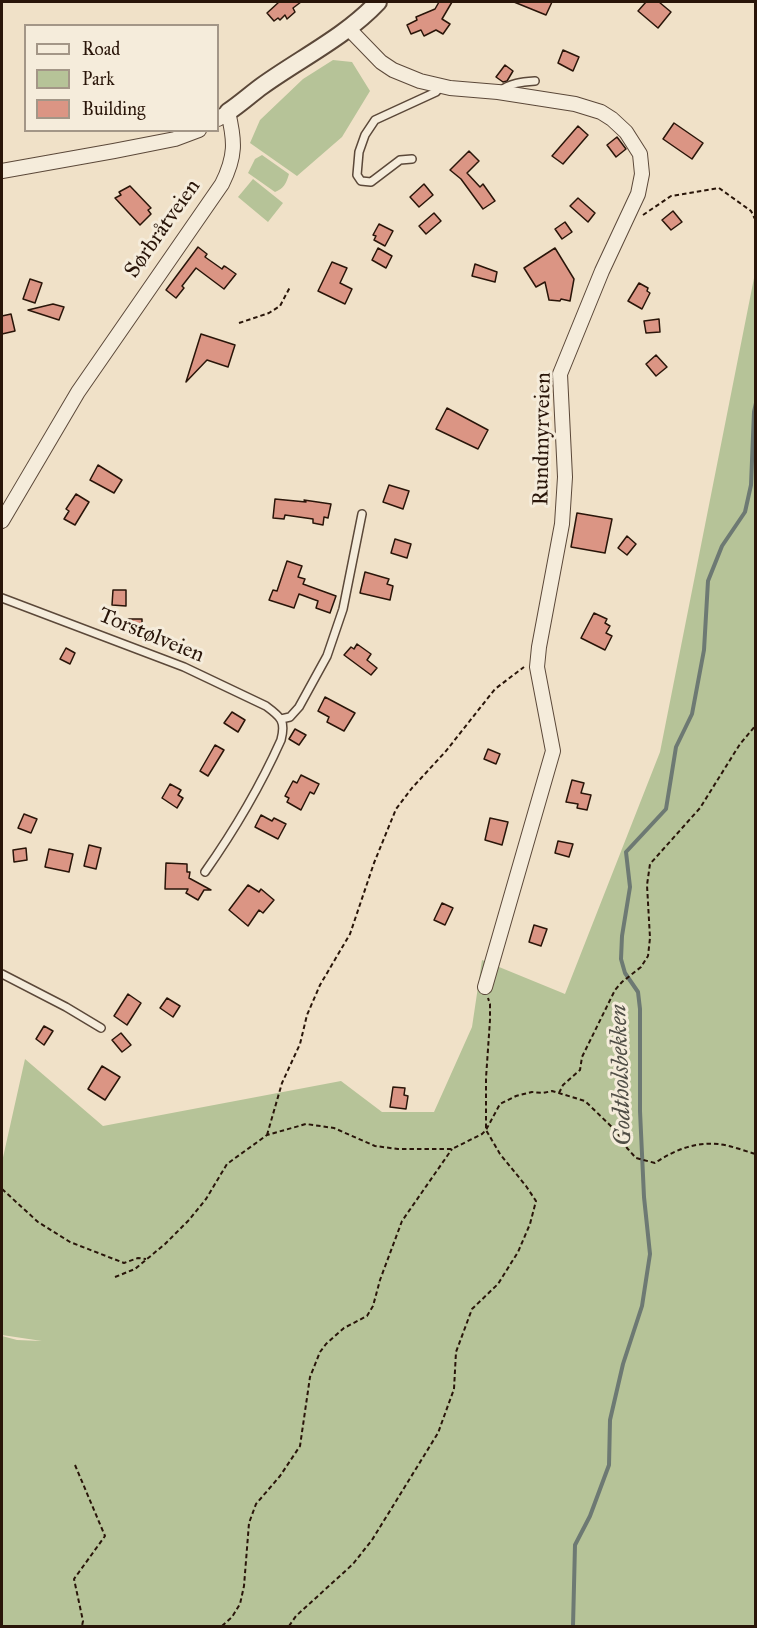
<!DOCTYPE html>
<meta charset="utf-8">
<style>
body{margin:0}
#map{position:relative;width:757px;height:1628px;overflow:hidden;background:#f0e1c8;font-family:"IM FELL Great Primer",serif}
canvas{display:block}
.frame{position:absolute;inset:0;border:3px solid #291509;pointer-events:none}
.legend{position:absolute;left:24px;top:24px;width:195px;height:108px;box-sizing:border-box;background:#f5ecdb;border:2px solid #a39687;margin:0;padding:8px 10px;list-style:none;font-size:18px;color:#291509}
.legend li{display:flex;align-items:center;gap:12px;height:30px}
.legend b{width:30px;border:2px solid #a39687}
</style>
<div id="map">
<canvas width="757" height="1628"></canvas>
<div class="frame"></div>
<ul class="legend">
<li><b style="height:8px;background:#f5ecdb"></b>Road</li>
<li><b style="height:16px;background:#b6c398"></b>Park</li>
<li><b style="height:16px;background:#db9584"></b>Building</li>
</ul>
</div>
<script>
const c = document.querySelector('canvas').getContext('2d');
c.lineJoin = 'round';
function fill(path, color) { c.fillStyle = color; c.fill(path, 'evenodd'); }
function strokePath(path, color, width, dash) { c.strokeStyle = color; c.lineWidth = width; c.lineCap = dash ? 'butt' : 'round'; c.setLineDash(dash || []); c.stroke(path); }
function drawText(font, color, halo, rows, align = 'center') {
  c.font = font + ' "IM FELL Great Primer",serif'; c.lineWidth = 6; c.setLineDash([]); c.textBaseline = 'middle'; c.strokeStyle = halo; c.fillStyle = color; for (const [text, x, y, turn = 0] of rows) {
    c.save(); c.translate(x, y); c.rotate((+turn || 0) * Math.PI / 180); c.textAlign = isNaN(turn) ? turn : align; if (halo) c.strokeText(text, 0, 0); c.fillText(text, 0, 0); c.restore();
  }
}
fill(new Path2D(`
 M333,60L352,62L370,91L342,137L297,176L250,143L260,120L303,79Z
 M262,155L289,174C286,184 284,188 275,192L248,173L255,159Z
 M253,179L283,203L268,222L238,197Z
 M755,273V1626H2V1336L17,1340L42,1341L2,1335V1162L25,1059L103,1126L341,1081L382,1112H434L472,1027L482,960L565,994L660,752Z`), '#b6c398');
strokePath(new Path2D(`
 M573,1626L575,1545L590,1516L609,1465L610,1420L623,1364L642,1306L650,1254L644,1197L640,1111V1009L638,992L625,973L621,959L622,936L630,887L626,852L666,809L676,747L692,714L704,650L708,581L722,546L745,512L751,485L754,412L756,403`), '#6d7973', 4);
const building = new Path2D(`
 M279,2H301L293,8L295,12L287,19L285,15L280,20L278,18L274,21L267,13Z
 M439,2H452L442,19L450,24L443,34L436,30L424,36L421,30L411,34L407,25L417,20L416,17L435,9Z
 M514,2H552L546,15Z
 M646,2H659L671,12L658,28L638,11Z
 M563,50L579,57L573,71L558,63Z
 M505,65L513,71L507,81L503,82L496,77Z
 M674,123L703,143L692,159L663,139Z
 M578,126L588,135L563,164L552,156Z
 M617,137L626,149L616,157L607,145Z
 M469,151L479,161L467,173L480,187L483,184L495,201L483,209L461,179L450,170Z
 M424,184L433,195L419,207L410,197Z
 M130,186L151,208L148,210L151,214L140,225L115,198L121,195L119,192Z
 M578,198L595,213L588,222L570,206Z
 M673,211L682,222L671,230L662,220Z
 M434,213L441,221L426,234L419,226Z
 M565,222L572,232L562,239L555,229Z
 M379,224L393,231L385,246L374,240L376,236L373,235Z
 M198,247L207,254L205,257L222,269L224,266L226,267L236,274L224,289L196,268L182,286L184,288L176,298L166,290Z
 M378,248L392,256L386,268L372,260Z
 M555,248L574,279L570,301L561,299L560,301L549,300L545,282L536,287L524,268Z
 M332,262L347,268L340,283L352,289L345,304L318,291Z
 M475,264L497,272L495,282L472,276Z
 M30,279L42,283L35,303L23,299Z
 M639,283L648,288L647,291L650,293L642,309L628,301Z
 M53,304L64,307L59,320L28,310Z
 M11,314L15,331L2,334V316Z
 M659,319L660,332L646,333L644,321Z
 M201,334L235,345L228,367L207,360L186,382Z
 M656,355L667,367L656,376L646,364Z
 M447,408L488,430L478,449L436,429Z
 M98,465L122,480L114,493L90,480Z
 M389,485L409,491L403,509L383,502Z
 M76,494L89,502L75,525L64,519L69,511L66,509Z
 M275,499L306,502L304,500L331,504L328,518L324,517L323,525L313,523V519L285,515L284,519L273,518Z
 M577,513L612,519L605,553L571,547Z
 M627,536L636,544L627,555L618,548Z
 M395,539L411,544L407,558L391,553Z
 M287,561L302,566L298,577L305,579L303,584L336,596L330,613L316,608L318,601L299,594L294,608L269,600L273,590L277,591Z
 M365,572L389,579L387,584L393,586L390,600L360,593Z
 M113,590H126V606L112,605Z
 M594,613L607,619L605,623L610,626L606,633L612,636L605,650L581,638Z
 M127,619H142V633H127Z
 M357,644L371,654L367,660L377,668L371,675L344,655L351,647L354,649Z
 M66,648L75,653L70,664L60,659Z
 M325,697L355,713L344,731L327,722L329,717L318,711Z
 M232,712L245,720L238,732L224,723Z
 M295,729L306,735L299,745L289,739Z
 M215,745L224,750L208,776L200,771Z
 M488,749L500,754L496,764L484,759Z
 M301,775L319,784L314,794L310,792L301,810L287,802L289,798L285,796L293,781L297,783Z
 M572,780L584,783L581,793L591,795L587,810L577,808L578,804L566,802Z
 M170,784L181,790L178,795L183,798L177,808L162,798Z
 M24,814L37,819L31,833L18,828Z
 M261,815L272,821L274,818L286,824L278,839L255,827Z
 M490,818L508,822L502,845L485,840Z
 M558,841L573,844L569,857L555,853Z
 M89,845L101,848L96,869L84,866Z
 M26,848L27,860L14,862L13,850Z
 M49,849L73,854L69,872L45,867Z
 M166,863L187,864V872H190L189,878L211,890H204L198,900L186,893L188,889H165Z
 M248,885L259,892L261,889L274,900L263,913L259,910L248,926L229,910Z
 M442,903L453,908L445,925L434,920Z
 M534,925L547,929L541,946L529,942Z
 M128,994L141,1003L127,1025L114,1016Z
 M167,998L180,1006L173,1017L160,1008Z
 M44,1026L53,1031L44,1045L36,1039Z
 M121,1033L131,1045L122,1052L112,1040Z
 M102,1066L120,1077L105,1100L88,1089Z
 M393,1087L405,1088L404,1095L408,1096L406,1109L390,1107Z`);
fill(building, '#db9584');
strokePath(building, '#291509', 1.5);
const service = new Path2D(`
 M500,91C510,83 522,82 535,81
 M412,159L400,160L371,182L361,181L357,175L359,152L365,135L375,120L436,92L441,86
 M2,598L184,667L266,706C281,717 286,721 281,740C259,789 236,828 205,872
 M281,719L290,717L299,707L327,656L343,609L362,514
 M2,974L66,1007L101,1028`);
const minor = new Path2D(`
 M349,29L381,62L393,70L420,81L450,88L498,92L575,104L601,112L612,119L626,132L640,154L642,174L638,194L602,271L560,374L565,477L562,524L539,647L537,667L553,751L485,987
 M2,171L114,151L175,139L199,130
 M2,521L78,392L222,184C236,156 235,141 228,112L218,119`);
const tertiary = new Path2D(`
 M228,112C240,104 251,94 262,86C301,58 345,37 378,2`);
strokePath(service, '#5b4839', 10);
strokePath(minor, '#5b4839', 16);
strokePath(tertiary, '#5b4839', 20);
strokePath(new Path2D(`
 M643,215L671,196L719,188L751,211L756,221
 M239,323L269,313L280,306L290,287
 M559,1093L563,1085L580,1070L582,1057L615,990L622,982L641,967L648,956L650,938L647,885L650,864L700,808L740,744L756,725
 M267,1135L282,1083L300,1044L307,1015L320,985L350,934L374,863L396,809L412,788L446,751L495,689L524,667
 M2,1189L38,1222L70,1242L124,1263L138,1258L146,1259
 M115,1277L135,1269L165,1244L189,1220L206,1199L227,1164L267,1135L306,1124L334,1128L375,1146L398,1149H452L482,1134L486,1130L500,1104L516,1096L532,1092L543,1093L552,1091L585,1101L616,1131L627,1148L636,1158L655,1163C674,1150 695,1142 718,1144C730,1145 744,1151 756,1154
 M75,1465L105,1536L74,1579L83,1621L82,1626
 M222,1626L232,1617L240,1604L244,1586L249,1523L256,1504L280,1476L300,1446L310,1377L320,1352L326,1344L344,1328L367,1316L373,1306L380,1280L402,1221L452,1149
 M289,1626L296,1616L353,1564L372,1540L438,1433L454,1389L456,1352L472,1309L498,1284L518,1252L530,1224L536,1201L526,1186L500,1154L486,1130V1078L490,1020V1004L488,998`), '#291509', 2, [4.5, 3]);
strokePath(service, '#f5ecdb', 7);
strokePath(minor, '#f5ecdb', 14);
strokePath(tertiary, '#f5ecdb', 16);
drawText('22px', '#291509', '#f5ecdb', [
 ["Sørbråtveien",163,229,-55],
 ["Rundmyrveien",543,439,-89],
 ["Torstølveien",151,636,22]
]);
drawText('italic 24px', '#514f47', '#f5ecdb', [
 ["Godtholsbekken",622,1075,-92]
]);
</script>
